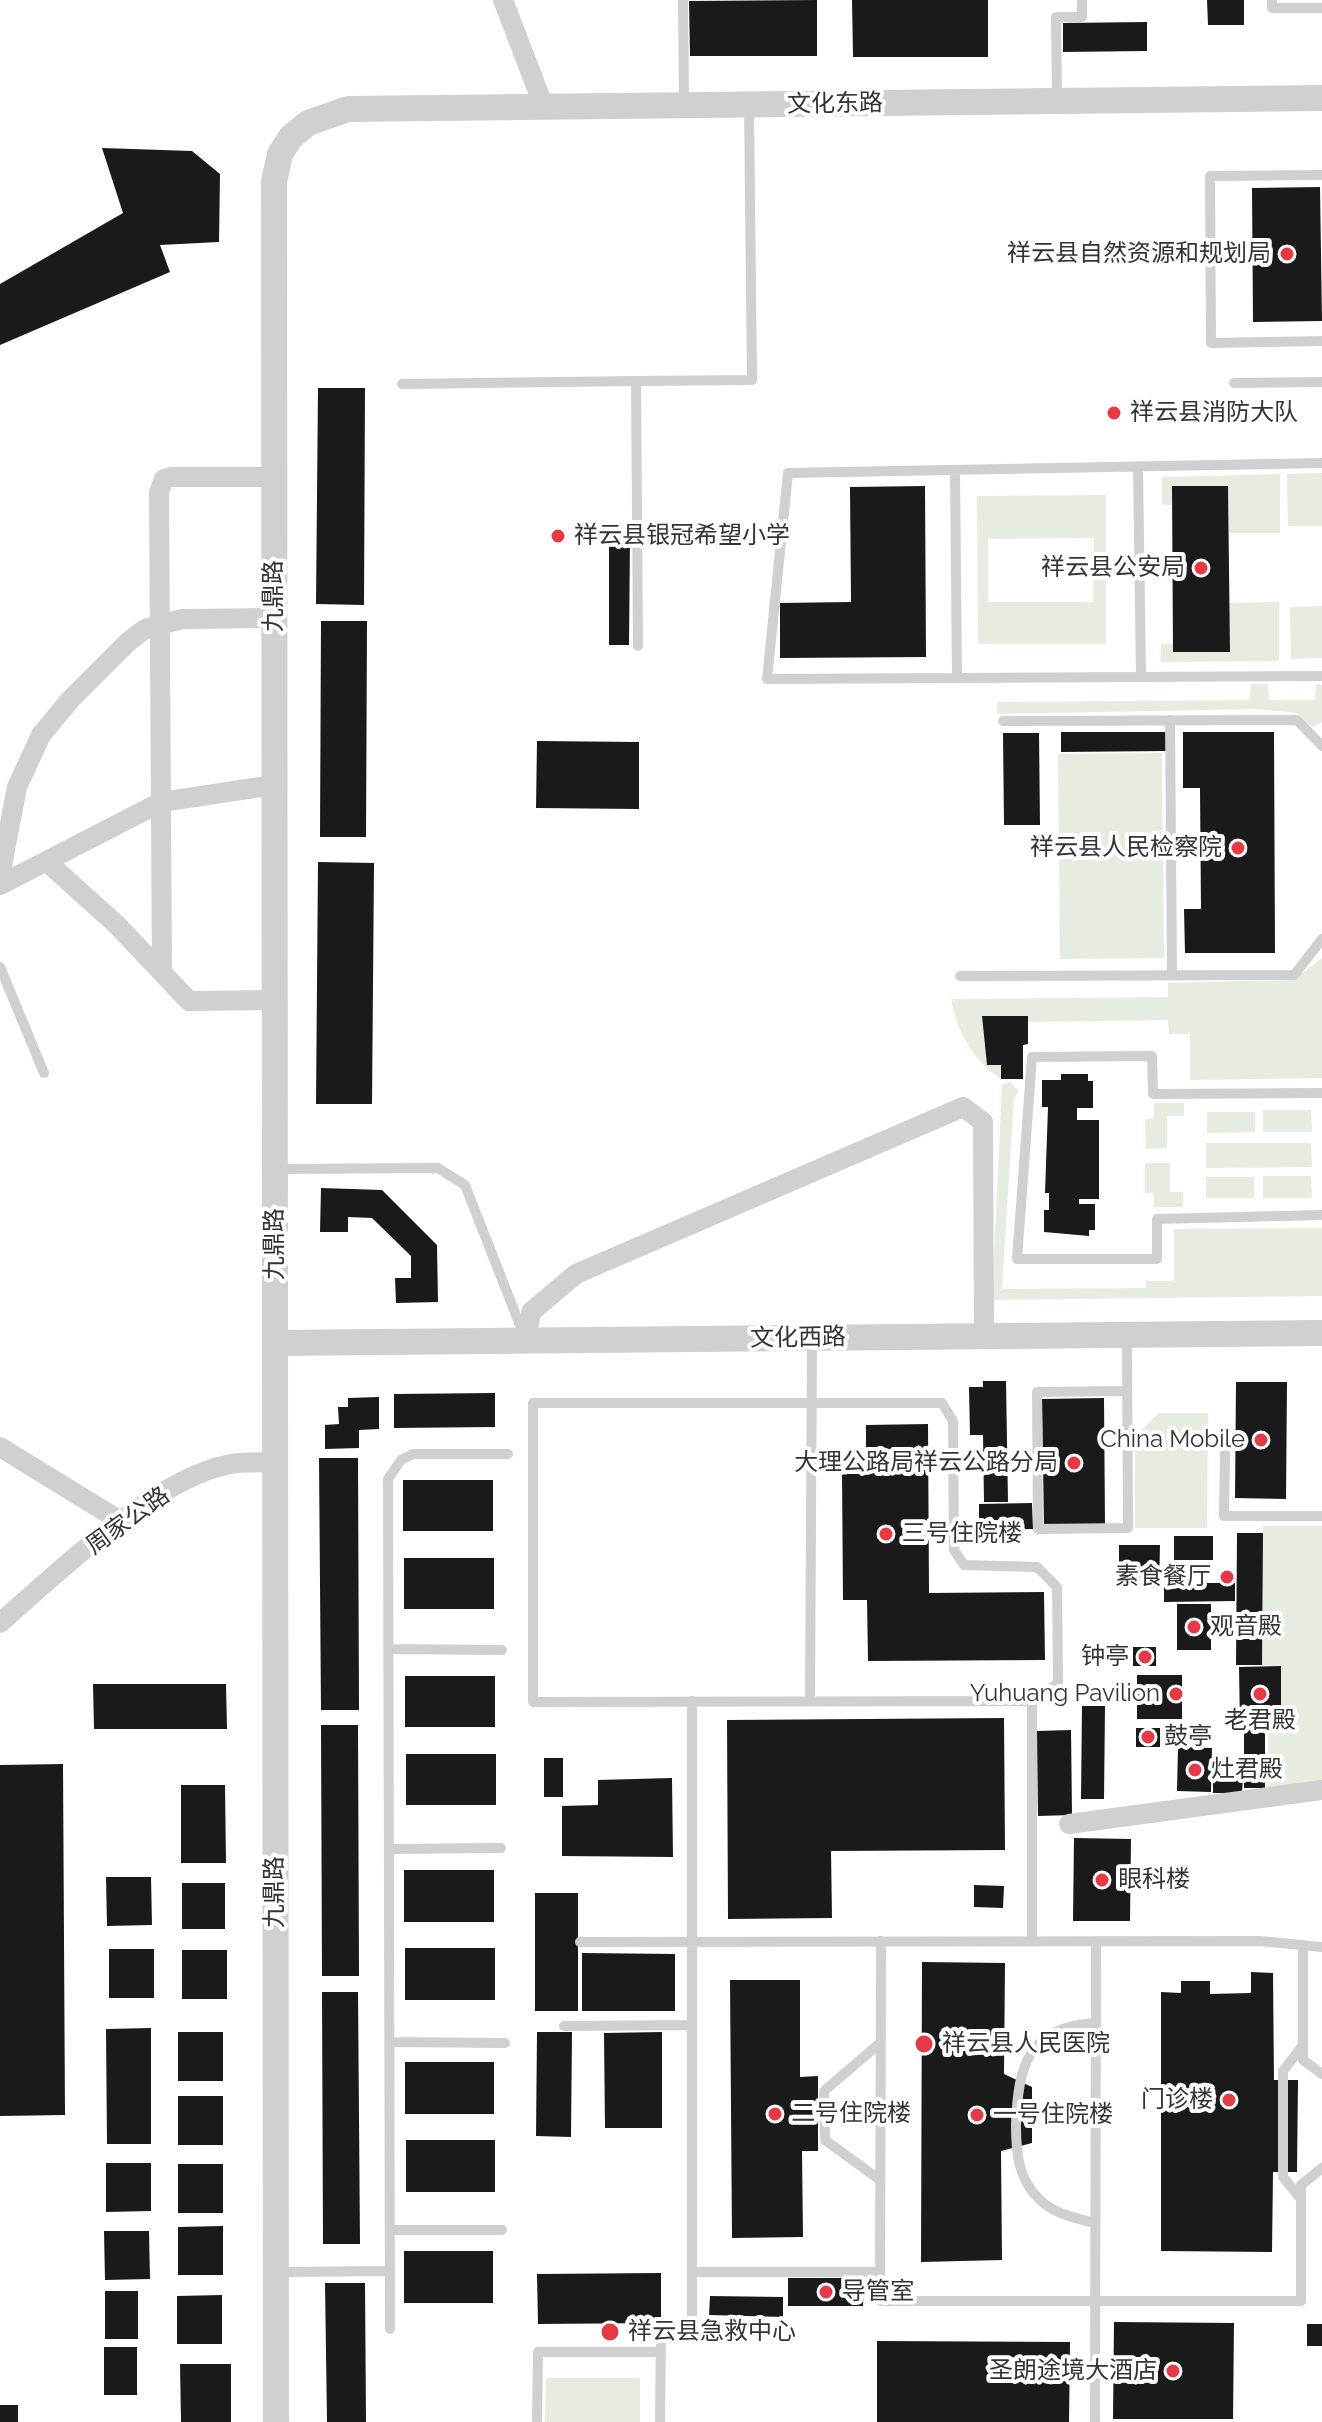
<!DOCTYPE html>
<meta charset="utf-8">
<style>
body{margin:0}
canvas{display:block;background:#fff}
</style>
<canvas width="1322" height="2422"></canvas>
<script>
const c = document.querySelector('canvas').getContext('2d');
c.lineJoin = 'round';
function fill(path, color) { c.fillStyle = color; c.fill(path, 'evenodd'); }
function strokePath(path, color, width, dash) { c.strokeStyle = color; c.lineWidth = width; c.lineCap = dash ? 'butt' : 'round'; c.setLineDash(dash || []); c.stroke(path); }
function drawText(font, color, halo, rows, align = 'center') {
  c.font = font + ' Raleway,"Noto Sans SC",sans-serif'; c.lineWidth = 8; c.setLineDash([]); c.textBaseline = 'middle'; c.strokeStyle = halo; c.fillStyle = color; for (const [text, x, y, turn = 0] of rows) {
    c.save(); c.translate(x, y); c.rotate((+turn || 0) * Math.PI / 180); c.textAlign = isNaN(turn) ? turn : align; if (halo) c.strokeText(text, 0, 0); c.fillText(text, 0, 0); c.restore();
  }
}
fill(new Path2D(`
 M1322,473V526H1288L1287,474Z
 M1280,474V533H1229L1228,486H1172V505H1162V477Z
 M1106,495V644H978L977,496ZM1094,538L1093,602H988V539Z
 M1279,602V661L1161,662V644H1173L1174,652H1230L1229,603Z
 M1322,606V658L1291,659L1290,607Z
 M1251,684H1268L1269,700H1315L1316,684L1322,685V722L1312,727L1297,713L1256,709L997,714V702L1250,700Z
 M1162,753L1164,958L1060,959L1058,754Z
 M1322,958V1078L1190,1080V1034H1169L1168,1020L1028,1022V1016H982L987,1065H1001V1079C973,1061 957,1031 951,999L1168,997V983L1293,980Z
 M1010,1082L1019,1091L1014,1098L1002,1289L1146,1288V1281H1174V1229L1322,1228V1296L992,1300L1002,1084Z
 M1154,1103H1184V1116H1167V1148L1146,1149L1145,1119H1154Z
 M1263,1110H1311L1312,1132H1263Z
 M1207,1112H1255V1132L1207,1133Z
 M1206,1143H1311L1312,1167L1206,1168Z
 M1145,1163H1170V1192H1183V1207H1154V1193H1145Z
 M1263,1176H1311L1312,1198H1263Z
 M1206,1177H1254V1198H1206Z
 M1159,1413H1208L1207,1528H1135V1436Z
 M1263,1526H1322V1781L1268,1791V1727H1281V1667L1262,1665Z
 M546,2378H640V2422H545Z`), '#e6ecdf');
fill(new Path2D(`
 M817,0V56H690L689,1Z
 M852,0H988V57H853Z
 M1207,0H1244V25H1208Z
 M1147,22V51L1063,52V23Z
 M102,148L192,151L220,174L219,242L160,245L170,272L0,345V284L123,213Z
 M1320,187L1322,321L1253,322L1252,188Z
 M318,388H365L364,605L316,604Z
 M925,486L926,657L780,658V603L851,602L850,487Z
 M1172,486H1228L1230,652H1173Z
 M609,536H630L629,645H609Z
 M321,621H367L366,837H320Z
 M1061,732H1167V751L1061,752Z
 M1183,732H1274L1275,953H1185L1184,909H1201L1200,788H1183Z
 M1003,733H1039L1040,825H1004Z
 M537,741L639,742V809L536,808Z
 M318,862L374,863L372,1104H316Z
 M982,1016H1028V1044L1023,1045V1079H1001V1065H987Z
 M1061,1074H1088V1081H1093V1108H1077V1120H1099V1199H1079V1204H1095V1230H1089V1236L1044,1232V1210H1049V1193H1045L1048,1107H1042V1080H1061Z
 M321,1188L382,1190L437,1245L438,1302L396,1303L395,1278H411V1256L372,1218L348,1217V1232H320Z
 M983,1381H1006L1008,1502H984L983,1435H970L969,1387H983Z
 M1236,1382H1287L1286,1499L1235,1498Z
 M495,1393V1427L394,1428V1394Z
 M379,1397V1429L359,1430V1448L325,1449V1425L339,1424L338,1407H348V1398Z
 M1104,1398L1105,1526L1044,1527L1042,1399Z
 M928,1424L929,1593L1044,1592L1045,1660L868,1661L867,1600H843L842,1474H866V1425Z
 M319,1458H358L359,1710H321Z
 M403,1480H493V1531H403Z
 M1032,1503L1033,1529L979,1530V1504Z
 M1237,1533H1263L1262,1665H1236Z
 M1174,1536H1213V1560H1174Z
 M1119,1545H1160L1159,1588L1119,1587Z
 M404,1558H494V1609H404Z
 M1164,1583H1235V1601L1164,1602Z
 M1177,1604H1211V1650H1177Z
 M1133,1647H1156V1666H1133Z
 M1281,1666V1727H1240L1239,1667Z
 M1137,1675H1182V1719H1137Z
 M405,1676H495V1727H405Z
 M93,1684H226L227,1729H94Z
 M1082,1706H1105L1104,1799H1081Z
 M1004,1718L1005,1850L831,1851L832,1918L728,1919L727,1720Z
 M321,1725H358L359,1976H322Z
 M1136,1728H1160V1747H1136Z
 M1244,1729H1265V1788H1244Z
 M1071,1730L1072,1815L1038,1816L1037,1731Z
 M1178,1747L1212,1748L1211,1792L1177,1791Z
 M406,1754H496V1805H406Z
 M544,1758H563V1797H544Z
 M63,1764L65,2115L0,2116V1765Z
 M1213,1777H1243L1242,1793H1213Z
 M672,1778L673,1857L562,1856V1806L598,1805V1780Z
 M181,1785H225L226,1863H181Z
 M1074,1838L1131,1839L1130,1921H1073Z
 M404,1870H494V1922H404Z
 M106,1877H151L152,1925L107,1926Z
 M182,1883H225V1929H182Z
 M974,1885L1004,1886L1003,1908L974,1907Z
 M535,1893H578V2011H535Z
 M405,1948H495V2000H405Z
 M109,1949H154V1998H109Z
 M182,1950H227V1999H182Z
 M582,1953L675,1954V2011H582Z
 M922,1962L1005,1963L1004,2074L1032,2087V2143L1001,2151L1002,2260L921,2262Z
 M1251,1972L1273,1973L1274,2080H1298L1297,2172H1273L1272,2252L1161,2251V1992L1181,1993V1981H1210V1994L1251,1993Z
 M730,1980H800V2077L818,2076V2151H802L803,2237L732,2238Z
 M322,1992H358L360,2244H323Z
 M151,2028V2144H107L106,2029Z
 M178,2032H223V2081H178Z
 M537,2032H572L571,2137L536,2136Z
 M662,2032V2128H605L604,2033Z
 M405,2062H494V2114H405Z
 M178,2096H223V2145H178Z
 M406,2140H495V2192H406Z
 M106,2163H151V2211L106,2212Z
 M178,2164H223V2213H178Z
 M223,2226V2275H178V2227Z
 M104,2231H149L150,2279L105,2280Z
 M404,2251H493V2303H404Z
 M661,2273V2323L538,2324L537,2274Z
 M788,2278H864L863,2306H788Z
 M325,2283H365L366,2422H327Z
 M105,2291H138V2339H105Z
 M222,2295V2344H177V2296Z
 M710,2296L783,2297V2317L709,2315Z
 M1114,2322L1234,2323L1233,2419H1113Z
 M1307,2324H1322V2346H1307Z
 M877,2341L1070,2342L1069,2422H877Z
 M104,2347H137V2395H104Z
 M180,2364H231V2422H181Z
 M0,2405H18V2422H0Z`), '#1a1a1a');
strokePath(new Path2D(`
 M683,0L684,103
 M1272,0V8H1322
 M1057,100L1056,17H1082V0
 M1322,175L1210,176L1211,343L1322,341
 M1234,383L1322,382
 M402,384L636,381
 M1322,463L788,473L767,679L1322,676
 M1138,466L1141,677
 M955,470L957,678
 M638,646L636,381L752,380L749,107
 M1170,720L1172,975
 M1003,721L1297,720L1322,746
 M0,967L44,1073
 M960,976L1294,975L1322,939
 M1322,1093L1153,1094L1152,1056L1032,1057L1017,1259H1157V1219L1322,1215
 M277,1169L438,1168L465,1185L523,1333
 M1127,1337L1128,1528L1038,1529L1037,1392L1127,1391
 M1225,1453L1224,1516H1322
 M389,1649L502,1650
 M810,1701L812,1340
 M1032,1701L1058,1683L1057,1587L1037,1567L964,1565L954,1550L953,1421L942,1403H533V1702L1032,1701V1941
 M389,1849L501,1848
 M881,1941L880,2301H1301V2185L1322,2168
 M580,1942L1260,1941L1322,1947
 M1303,1946V2060L1322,2074
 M1095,2023C1028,2027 1018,2066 1016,2125C1016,2152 1018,2179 1039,2199C1054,2214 1075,2218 1095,2223
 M564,2026L692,2025
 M390,2042L505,2043
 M880,2043L824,2091L825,2140L880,2180
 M1301,2199L1283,2177V2071L1303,2045
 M390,2230H502
 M278,2272L390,2271
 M692,2272H880
 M390,2329L388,1479L401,1460L413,1454H508
 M537,2422L538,2352H660
 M660,2422L661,2332H692V1701
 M1095,2422L1096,1941`), '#d0d0d0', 10);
strokePath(new Path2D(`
 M503,0L544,107
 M46,861L117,925L189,1001L274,1000
 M0,876L17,787L41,735L70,700L128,642L145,629L182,619L274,618
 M0,885L161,802L274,785
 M162,972L159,492L164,479L171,477H274
 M526,1341L531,1312L576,1274L963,1107L983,1122L984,1336
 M0,1447L122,1522
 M0,1623C57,1573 152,1481 226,1465C242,1461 259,1463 275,1462
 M1069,1824L1322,1790`), '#d0d0d0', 20);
strokePath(new Path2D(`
 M275,1343L1322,1333
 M276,2422L274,182L280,154L291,137L308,123L348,109L1322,98`), '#d0d0d0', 26);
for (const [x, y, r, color] of [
 [1287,254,8,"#e63946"],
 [1114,413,8,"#e63946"],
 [558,536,8,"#e63946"],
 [1201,568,8,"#e63946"],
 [1238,848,8,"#e63946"],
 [1261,1440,8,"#e63946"],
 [1074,1463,8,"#e63946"],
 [886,1534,8,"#e63946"],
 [1227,1577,8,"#e63946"],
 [1194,1627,8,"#e63946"],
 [1145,1657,8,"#e63946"],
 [1176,1694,8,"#e63946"],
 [1260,1694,8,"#e63946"],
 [1148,1737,8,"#e63946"],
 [1195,1770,8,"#e63946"],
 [1102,1880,8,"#e63946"],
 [924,2044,10,"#e63946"],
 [1229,2100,8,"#e63946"],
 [775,2114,8,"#e63946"],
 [977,2115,8,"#e63946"],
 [826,2292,8,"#e63946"],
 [610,2332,10,"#e63946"],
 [1173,2371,8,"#e63946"]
]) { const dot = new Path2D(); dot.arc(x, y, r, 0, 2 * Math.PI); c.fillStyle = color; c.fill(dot); strokePath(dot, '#fff', 3); }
drawText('24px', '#333', '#fff', [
 ["文化东路",835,104,-1],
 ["九鼎路",274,596,-90],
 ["九鼎路",275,1244,-90],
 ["文化西路",798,1338,-1],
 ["周家公路",128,1521,-36],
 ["九鼎路",275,1892,-90]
]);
drawText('24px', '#333', '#fff', [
 ["祥云县自然资源和规划局",1271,254,"right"],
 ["祥云县消防大队",1130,413],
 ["祥云县银冠希望小学",574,536],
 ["祥云县公安局",1185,568,"right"],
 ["祥云县人民检察院",1222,848,"right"],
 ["China Mobile",1245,1440,"right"],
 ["大理公路局祥云公路分局",1058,1463,"right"],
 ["三号住院楼",902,1534],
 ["素食餐厅",1211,1577,"right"],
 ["观音殿",1210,1627],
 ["钟亭",1129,1657,"right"],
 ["Yuhuang Pavilion",1160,1694,"right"],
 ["老君殿",1260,1721,"center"],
 ["鼓亭",1164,1737],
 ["灶君殿",1211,1770],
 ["眼科楼",1118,1880],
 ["祥云县人民医院",942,2044],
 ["门诊楼",1213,2100,"right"],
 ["二号住院楼",791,2114],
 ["一号住院楼",993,2115],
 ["导管室",842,2292],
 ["祥云县急救中心",628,2332],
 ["圣朗途境大酒店",1157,2371,"right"]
], 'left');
</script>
